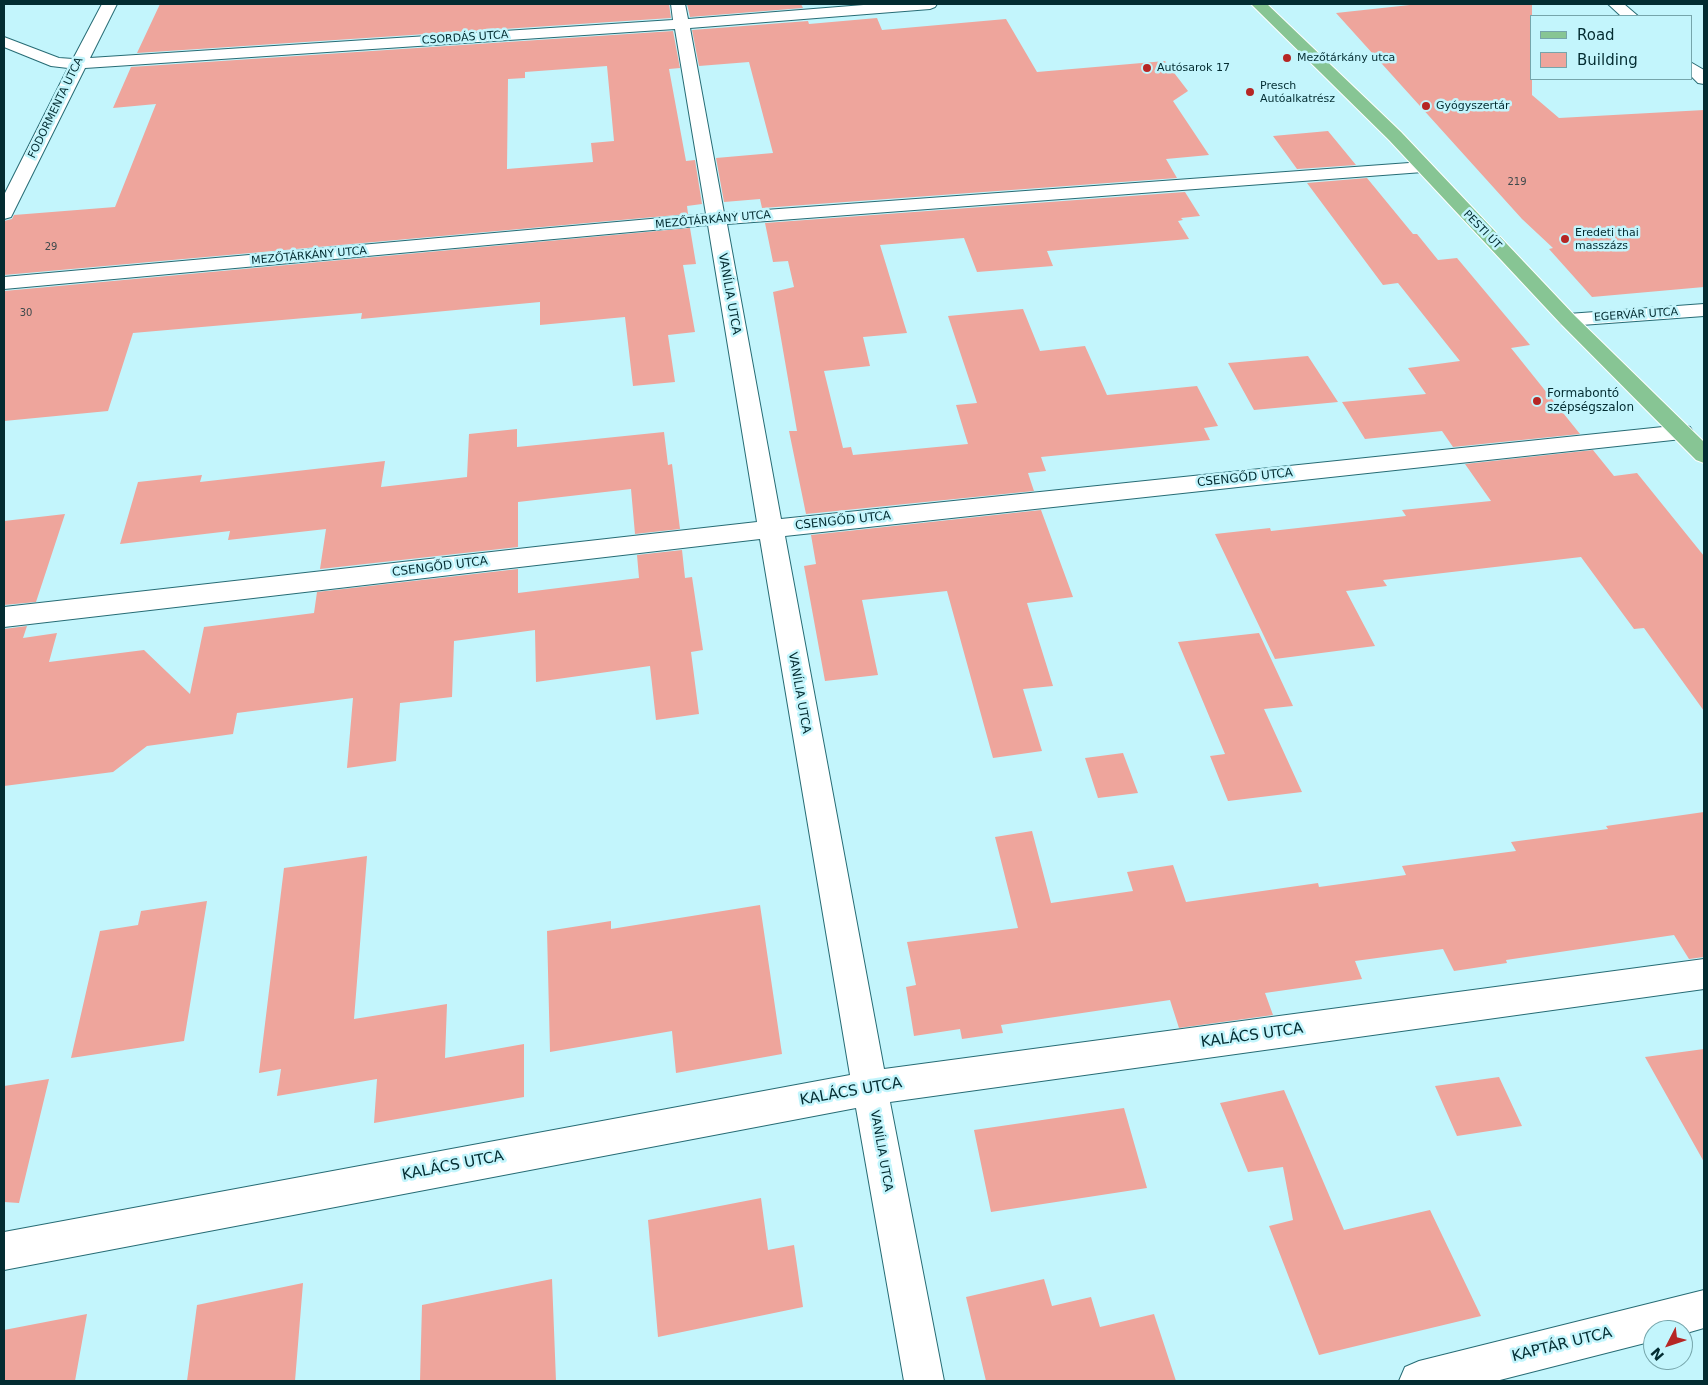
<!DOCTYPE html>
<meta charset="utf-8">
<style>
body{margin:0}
#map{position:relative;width:1708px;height:1385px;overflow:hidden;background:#c3f5fc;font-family:"DejaVu Sans",sans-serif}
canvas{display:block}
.frame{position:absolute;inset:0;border:5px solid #032c31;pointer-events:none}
.legend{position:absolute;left:1530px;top:15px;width:162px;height:65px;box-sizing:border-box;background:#c3f5fc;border:1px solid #76a5ab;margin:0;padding:6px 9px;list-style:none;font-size:15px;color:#032c31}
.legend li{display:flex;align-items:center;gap:10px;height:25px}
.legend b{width:25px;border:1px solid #76a5ab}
.north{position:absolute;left:1643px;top:1320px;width:50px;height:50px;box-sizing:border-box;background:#c3f5fc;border:1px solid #76a5ab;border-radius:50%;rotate:229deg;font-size:14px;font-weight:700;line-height:20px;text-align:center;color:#032c31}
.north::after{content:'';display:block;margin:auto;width:18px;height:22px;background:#b62624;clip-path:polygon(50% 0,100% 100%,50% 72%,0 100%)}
</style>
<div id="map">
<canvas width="1708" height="1385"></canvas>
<div class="frame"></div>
<ul class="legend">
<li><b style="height:6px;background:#87c594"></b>Road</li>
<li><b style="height:14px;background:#eea59c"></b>Building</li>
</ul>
<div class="north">N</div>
</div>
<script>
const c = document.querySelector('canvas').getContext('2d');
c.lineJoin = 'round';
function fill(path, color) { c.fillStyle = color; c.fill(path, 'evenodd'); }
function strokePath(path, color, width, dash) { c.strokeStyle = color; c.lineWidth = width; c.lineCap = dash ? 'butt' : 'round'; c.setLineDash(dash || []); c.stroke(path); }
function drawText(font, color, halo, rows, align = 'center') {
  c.font = font + ' "DejaVu Sans",sans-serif'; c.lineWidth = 5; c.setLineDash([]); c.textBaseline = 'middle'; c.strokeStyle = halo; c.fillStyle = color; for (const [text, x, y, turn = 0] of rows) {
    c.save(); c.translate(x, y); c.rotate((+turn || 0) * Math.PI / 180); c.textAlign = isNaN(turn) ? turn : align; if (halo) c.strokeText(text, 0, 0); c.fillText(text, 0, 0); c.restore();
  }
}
fill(new Path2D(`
 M160,4H669L671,18L137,53Z
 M687,4H801L803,8L690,17Z
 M1419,4H1532V95L1559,118L1704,110V287L1592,297L1549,249L1553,248L1522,219L1336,13Z
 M877,18L882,30L1006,19L1037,72L1165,61L1188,91L1173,101L1209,155L1166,159L1177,178L762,208L760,199L724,202L716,158L773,153L749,62L699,66L692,30L808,21L809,24Z
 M673,31L680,68L669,69L686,161L695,160L702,204L687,206L688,214L4,275V221L12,219L14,215L115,207L156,104L113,108L131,67ZM607,66L614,141L591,143L593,162L507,169L508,79L525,78V72Z
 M1328,131L1356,165L1297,169L1273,136Z
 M1367,178L1413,234H1417L1438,260L1457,258L1530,345L1511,348L1580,434L1453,447L1442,431L1365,439L1342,402L1426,394L1408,368L1460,361L1398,283L1383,285L1307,183Z
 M1185,192L1200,216L1181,218L1183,220L1178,221L1189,239L1047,251L1053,266L977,272L964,238L880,245L907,333L863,337L870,366L824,371L843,448L851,447L853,455L968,444L956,405L977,403L948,316L1023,309L1040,351L1085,346L1107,395L1197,386L1218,426L1204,428L1210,440L1041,457L1046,471L1028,473L1034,491L806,514L789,431H797L773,292L794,287L788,261L773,262L765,223Z
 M690,228L696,264L683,265L695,332L668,335L675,382L633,386L625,317L540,325V302L361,319L362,313L133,333L108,411L4,421V291Z
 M1308,356L1338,402L1254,410L1228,363Z
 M517,429V447L664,432L668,465L672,464L680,529L635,534L631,489L518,502V547L320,569L326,529L228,540L230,531L120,544L138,482L202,475L200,482L385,461L381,487L467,477L469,434Z
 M1593,450L1614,476L1637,473L1704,556V711L1644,628L1634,629L1581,557L1383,580L1387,586L1346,591L1375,646L1275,659L1215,534L1270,528L1271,531L1406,516L1402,510L1491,501L1465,464Z
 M1041,510L1073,597L1027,603L1053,686L1023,689L1042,751L993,758L947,591L862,600L878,675L825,681L804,566L816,564L811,535Z
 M65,514L36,602L4,605V521Z
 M682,550L685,578L692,577L703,650L691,652L699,714L656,720L650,666L536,682L535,630L454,641L452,697L400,703L396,761L347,768L353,698L237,713L233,734L147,746L113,772L4,786V629L27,626L23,638L57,633L49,662L144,650L190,694L204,627L314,613L317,592L518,569V593L639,578L637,555Z
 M1259,633L1293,706L1264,709L1302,792L1228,801L1210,756L1225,754L1178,642Z
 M1123,753L1138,793L1098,798L1085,758Z
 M1704,812V957L1689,959L1674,935L1506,960L1507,963L1454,971L1443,949L1355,961L1362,979L1265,993L1273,1015L1179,1028L1170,1000L1001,1025L1003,1033L962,1039L960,1029L914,1036L906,987L916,985L907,942L1018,928L995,837L1032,831L1051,903L1133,891L1127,872L1173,865L1186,902L1318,883L1319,887L1406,875L1402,866L1516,851L1511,842L1608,829L1606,826Z
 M367,856L354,1019L447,1004L445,1058L524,1044V1097L374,1123L377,1079L277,1096L281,1069L259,1073L284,868Z
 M207,901L184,1041L71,1058L100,931L138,925L141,911Z
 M760,905L782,1054L676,1073L672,1031L550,1052L547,931L611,921V929Z
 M1704,1049V1162L1645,1057Z
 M1499,1077L1522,1126L1457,1136L1435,1086Z
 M49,1079L19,1203L4,1202V1086Z
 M1284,1090L1344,1230L1430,1210L1481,1316L1319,1355L1269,1226L1293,1220L1283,1167L1248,1172L1220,1103Z
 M1124,1108L1147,1188L991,1212L974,1130Z
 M761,1198L768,1250L794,1245L803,1307L658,1337L648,1220Z
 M552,1279L556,1381H420L422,1305Z
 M1044,1279L1052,1306L1091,1297L1100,1327L1154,1314L1176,1381H986L966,1297Z
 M303,1283L295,1381H187L197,1305Z
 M87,1314L75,1381H4V1330Z`), '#eea59c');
const minor = new Path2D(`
 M102,4H117L90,58L673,20L671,4H685L688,19L876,4H937L935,7L930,9L690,28L724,213L1423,162L1429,163L1432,167L1429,171L1423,172L727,224L781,519L1682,425L1690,427L1693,432L1690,437L1682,439L785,536L884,1069L1704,959V989L890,1102L944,1381H904L856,1108L4,1270V1232L850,1075L760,539L4,627V607L757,522L708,225L4,289V277L706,214L675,29L85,68L13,213L11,217L4,219V195L68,68L51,66L4,47V37L59,58L73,59Z
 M1608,4H1624L1638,16H1621Z
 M1692,63L1704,70V84L1698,83L1692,77Z
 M1704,304V316L1568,326L1561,324L1558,320L1561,316L1568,314Z
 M1704,1290V1328L1683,1334V1330H1653V1341L1496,1381H1399L1405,1367L1419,1361Z`);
const major = new Path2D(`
 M1251,4H1267L1401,132L1575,316L1704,442V463L1696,460L1561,324L1389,140Z`);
strokePath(minor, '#276c75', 2);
strokePath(major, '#fff', 2);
fill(minor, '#fff');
fill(major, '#87c594');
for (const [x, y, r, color] of [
 [1287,58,5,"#b62624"],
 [1147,68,5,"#b62624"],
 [1250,92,5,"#b62624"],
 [1426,106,5,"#b62624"],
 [1565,239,5,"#b62624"],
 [1537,401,5,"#b62624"]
]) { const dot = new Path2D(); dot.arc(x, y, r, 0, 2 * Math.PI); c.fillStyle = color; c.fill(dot); strokePath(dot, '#c3f5fc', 2); }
drawText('10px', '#3e4a4c', null, [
 ["219",1517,182],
 ["29",51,247],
 ["30",26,313]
]);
drawText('11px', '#032c31', '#c3f5fc', [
 ["CSORDÁS UTCA",465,38,-4],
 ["FODORMENTA UTCA",56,108,-64],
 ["MEZŐTÁRKÁNY UTCA",713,220,-5],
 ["PESTI ÚT",1482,230,46],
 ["MEZŐTÁRKÁNY UTCA",309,256,-5],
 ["EGERVÁR UTCA",1636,315,-4]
]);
drawText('11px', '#032c31', '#c3f5fc', [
 ["Mezőtárkány utca",1297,58],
 ["Autósarok 17",1157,68],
 ["Presch",1260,86],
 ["Autóalkatrész",1260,99],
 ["Gyógyszertár",1436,106],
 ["Eredeti thai",1575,233],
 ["masszázs",1575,246]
], 'left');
drawText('12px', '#032c31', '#c3f5fc', [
 ["VANÍLIA UTCA",729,294,80],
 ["CSENGŐD UTCA",1245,478,-6],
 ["CSENGŐD UTCA",843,521,-6],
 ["CSENGŐD UTCA",440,567,-7],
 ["VANÍLIA UTCA",799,693,80],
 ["VANÍLIA UTCA",881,1151,80]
]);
drawText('12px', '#032c31', '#c3f5fc', [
 ["Formabontó",1547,394],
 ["szépségszalon",1547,408]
], 'left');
drawText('15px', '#032c31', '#c3f5fc', [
 ["KALÁCS UTCA",1252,1036,-8],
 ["KALÁCS UTCA",851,1092,-10],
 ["KALÁCS UTCA",453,1166,-11],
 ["KAPTÁR UTCA",1562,1345,-14]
]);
</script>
